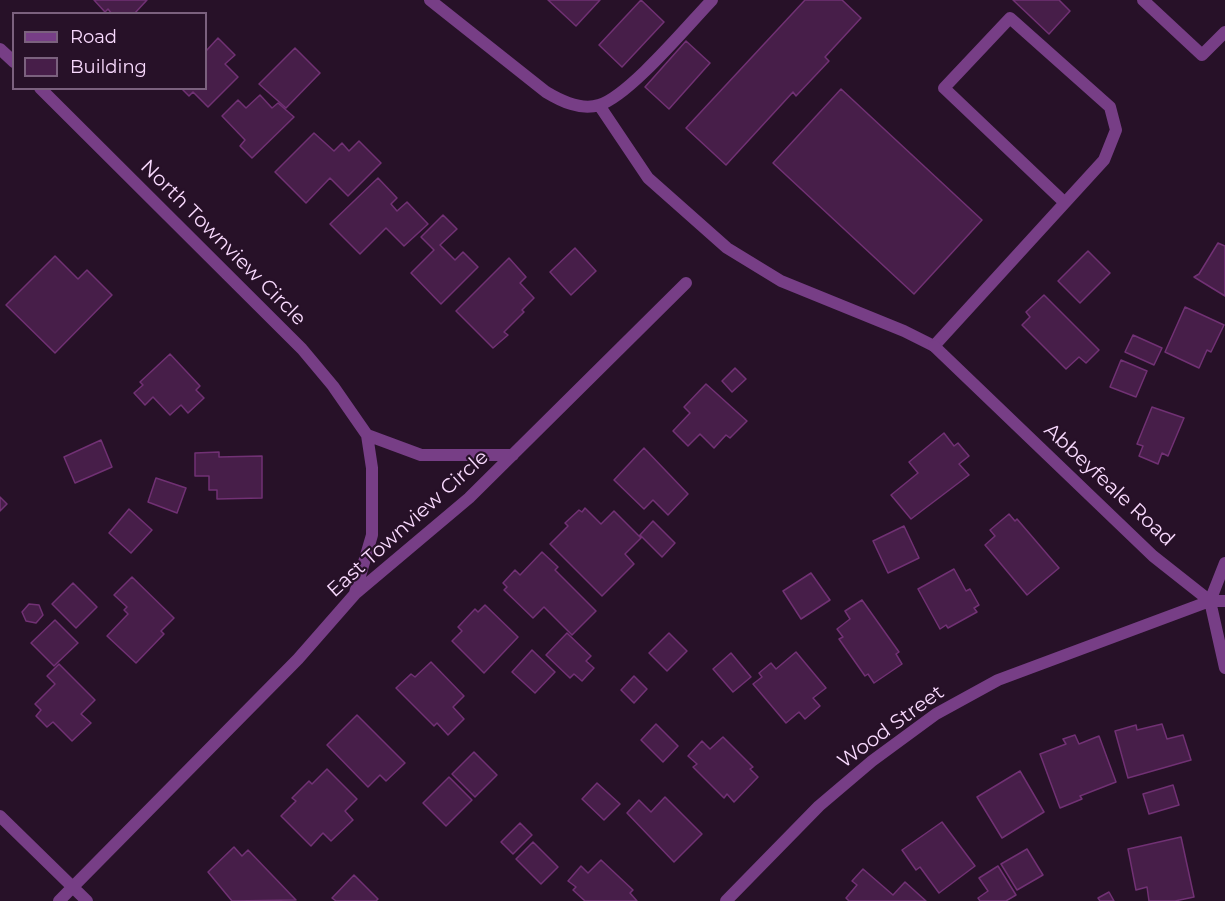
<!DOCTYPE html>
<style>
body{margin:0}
#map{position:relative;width:1225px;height:901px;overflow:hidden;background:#271128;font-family:Montserrat,sans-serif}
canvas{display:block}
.legend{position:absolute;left:12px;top:12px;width:195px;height:78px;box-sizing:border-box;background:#271128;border:2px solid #7b617e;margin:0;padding:8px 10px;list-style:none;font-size:18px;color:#f9dafe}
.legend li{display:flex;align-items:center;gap:12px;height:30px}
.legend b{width:30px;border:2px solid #7b617e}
</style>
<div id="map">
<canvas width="1225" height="901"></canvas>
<ul class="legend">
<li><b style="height:8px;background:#773e86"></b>Road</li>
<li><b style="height:16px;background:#471e49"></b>Building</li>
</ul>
</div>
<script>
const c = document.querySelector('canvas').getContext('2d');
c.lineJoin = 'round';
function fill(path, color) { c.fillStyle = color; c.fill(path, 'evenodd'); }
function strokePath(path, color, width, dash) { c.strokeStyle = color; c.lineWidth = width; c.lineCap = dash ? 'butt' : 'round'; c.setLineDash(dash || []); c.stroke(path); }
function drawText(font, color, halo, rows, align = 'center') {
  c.font = font + ' Montserrat,sans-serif'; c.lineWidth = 4.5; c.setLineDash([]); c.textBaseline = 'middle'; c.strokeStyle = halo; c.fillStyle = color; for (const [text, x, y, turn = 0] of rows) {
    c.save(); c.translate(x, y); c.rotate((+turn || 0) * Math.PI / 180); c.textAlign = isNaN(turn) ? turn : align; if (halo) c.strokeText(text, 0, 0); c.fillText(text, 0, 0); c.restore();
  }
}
const building = new Path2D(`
 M94,0H147L134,14H112L108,9L105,12Z
 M548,0H600L576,26Z
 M641,0L664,22L622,67L599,45Z
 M805,0H842L861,18L825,57L829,61L796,96L793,92L726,165L686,128Z
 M1013,0H1059L1070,11L1049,34Z
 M218,38L235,55L225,64L238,77L208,107L193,92L189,96L181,88H206V51Z
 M686,41L710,63L669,109L645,87Z
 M295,48L320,73L286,108L259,84Z
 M841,89L982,220L914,294L773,163Z
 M260,95L272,108L278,103L294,117L252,158L240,146L245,140L222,116L238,100L246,108Z
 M314,133L334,151L342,143L349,151L359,141L381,163L348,196L330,178L306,203L275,172Z
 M378,178L397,198L391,204L397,211L407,202L428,224L404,246L386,228L360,254L330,224Z
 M443,215L457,229L440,245L455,260L463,252L478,267L441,304L411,273L434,250L421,237Z
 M1218,243L1225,246V296L1194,277L1199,274Z
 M575,248L596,271L571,295L550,272Z
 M1088,251L1110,273L1080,303L1058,281Z
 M55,256L78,279L87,270L112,295L55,353L6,305Z
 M509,258L526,277L520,283L534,298L522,310L524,312L504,332L508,335L493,348L456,311Z
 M1044,295L1099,350L1086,363L1079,357L1066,369L1022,325L1030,317L1026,312Z
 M1185,307L1224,325L1211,352L1207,350L1199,368L1165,352Z
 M1133,335L1162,348L1154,365L1125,352Z
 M170,354L200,386L196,390L204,398L188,413L181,405L170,415L153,397L145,405L134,393L143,385L140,382Z
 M1121,360L1147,371L1136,397L1110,387Z
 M735,368L746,379L732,392L722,381Z
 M706,384L747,421L730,438L726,435L714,448L700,434L688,446L673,431L690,413L684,407Z
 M1152,407L1184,418L1168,456L1162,453L1158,464L1139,456L1143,446L1137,444Z
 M944,433L954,446L958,443L969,456L959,464L969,475L911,519L891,495L918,473L909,462Z
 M101,440L112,467L75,483L64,457Z
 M644,448L688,494L668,515L653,500L644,509L614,480Z
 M219,452V457L262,456V498L217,499V490H209V476H195V453Z
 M156,478L186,488L177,513L148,502Z
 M0,497L7,504L0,511Z
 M585,508L601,524L614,511L641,538L625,554L634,564L602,596L550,544L568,526L565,523L579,510L582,512Z
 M129,509L152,530L131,553L109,533Z
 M1009,514L1015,521L1017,519L1059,568L1027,595L985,545L995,536L990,530Z
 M653,521L675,543L662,557L640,535Z
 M904,526L919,558L888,573L873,541Z
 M542,552L558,567L555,570L596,611L572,635L544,607L533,618L504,590L507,587L503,583L515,570L520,575Z
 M954,569L966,591L970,589L979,605L974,608L977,612L948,628L946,625L940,629L918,589Z
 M811,573L830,600L801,619L783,591Z
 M132,577L174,618L161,631L164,634L136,663L107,636L128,614L124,610L127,607L114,595Z
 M73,583L97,607L76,628L52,604Z
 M862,600L899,652L896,654L902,664L874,683L868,674L865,676L839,639L843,637L837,629L850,619L845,611Z
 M29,604L39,605L43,615L36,623L26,621L22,612Z
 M485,605L518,637L484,673L452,641L462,631L458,627L475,609L478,612Z
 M55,620L78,643L54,666L31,643Z
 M567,633L591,656L586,661L594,668L582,681L574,674L570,678L546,655Z
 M669,633L687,651L667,671L649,653Z
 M532,650L555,672L535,693L512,672Z
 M796,652L826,688L813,698L820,706L805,719L799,712L786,723L753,684L762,677L759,673L771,663L776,669Z
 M731,653L751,677L733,692L713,669Z
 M431,662L464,696L453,707L464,719L448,735L437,723L434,726L396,688L411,674L415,677Z
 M59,664L95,700L81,714L91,723L72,741L53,722L47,727L36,716L41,710L35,704L55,684L47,676Z
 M634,676L647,689L634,703L621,690Z
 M357,715L405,763L386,781L380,775L368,787L327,745Z
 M656,724L678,746L663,762L641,740Z
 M1162,724L1167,739L1183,735L1191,760L1128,778L1115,731L1136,725L1137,730Z
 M1075,735L1079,744L1099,736L1116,782L1080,796L1082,799L1060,808L1040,754L1066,744L1063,739Z
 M723,737L753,767L750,769L758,777L734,802L727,794L724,798L693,767L697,764L688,756L702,741L710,749Z
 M474,752L497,775L475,797L452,774Z
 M327,769L357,799L345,811L353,820L331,841L323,833L311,846L281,816L296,801L292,798L309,781L312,784Z
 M1020,771L1044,812L1002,838L977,797Z
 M449,777L472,800L446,826L423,803Z
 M597,783L620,804L604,820L582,799Z
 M1173,785L1179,805L1149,814L1143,794Z
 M665,797L702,834L674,862L627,813L639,800L651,812Z
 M942,822L975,866L939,893L920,867L916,870L902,850Z
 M520,823L532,835L513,854L501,842Z
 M1181,837L1194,897L1175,901H1149L1147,887L1136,890L1128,849Z
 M533,842L558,867L541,884L516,859Z
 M234,847L242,856L248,850L296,900L232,901L208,872Z
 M1027,849L1043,875L1017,890L1001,864Z
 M601,860L633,890L630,893L637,901H585L573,890L576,887L568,881L581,866L588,873Z
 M998,866L1016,895L1006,901H980L978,898L988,891L979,878Z
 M863,869L893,895L905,882L926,901H849L846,898L857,885L852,881Z
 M354,875L378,899L376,901H336L332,898Z
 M1109,892L1114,901H1100L1098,898Z`);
fill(building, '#471e49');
strokePath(building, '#713174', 1.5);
strokePath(new Path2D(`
 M430,0L546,92C561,101 581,111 599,105C629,96 688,25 712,0
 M1143,0L1202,55L1225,32
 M599,105L648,178L727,248L781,281L904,331L934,346L1104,160L1116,130L1110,107L1010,18L944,88L1064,202`), '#773e86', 12);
strokePath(new Path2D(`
 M0,49L14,62
 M40,88L302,349L333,386L367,435L372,468V535L355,593
 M934,346L1153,556L1210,601L1225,668
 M367,435L421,455H513
 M1210,601L1225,563
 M0,816L87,901
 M59,901L298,659L355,594L469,498L686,283
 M726,901L819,806L872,761L936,714L998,680L1210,601H1225`), '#773e86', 12);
drawText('20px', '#f9dafe', '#271128', [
 ["North Townview Circle",223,243,45],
 ["Abbeyfeale Road",1109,485,43],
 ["East Townview Circle",408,524,-42],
 ["Wood Street",891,727,-36]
]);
</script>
